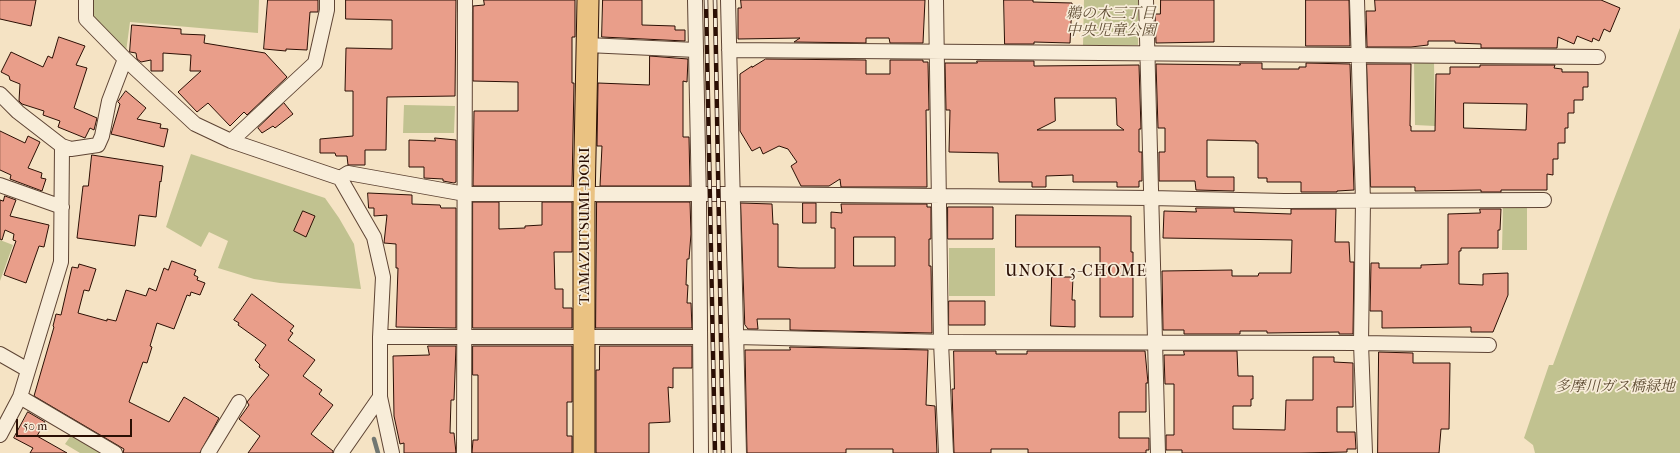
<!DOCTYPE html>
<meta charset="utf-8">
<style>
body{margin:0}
#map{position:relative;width:1680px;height:453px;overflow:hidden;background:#f5e3c4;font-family:"IM FELL French Canon",serif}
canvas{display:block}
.scale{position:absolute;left:16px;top:419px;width:116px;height:18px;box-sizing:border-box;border:2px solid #2b0f04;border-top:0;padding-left:5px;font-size:12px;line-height:14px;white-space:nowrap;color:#2b0f04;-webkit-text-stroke:3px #f8edd9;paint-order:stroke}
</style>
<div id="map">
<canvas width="1680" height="453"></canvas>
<div class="scale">50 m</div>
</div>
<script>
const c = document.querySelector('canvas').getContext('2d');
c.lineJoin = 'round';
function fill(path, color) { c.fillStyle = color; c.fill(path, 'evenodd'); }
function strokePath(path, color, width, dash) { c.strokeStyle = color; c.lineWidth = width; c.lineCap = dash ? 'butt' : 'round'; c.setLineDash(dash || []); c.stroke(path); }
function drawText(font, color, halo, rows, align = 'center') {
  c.font = font + ' "IM FELL French Canon","Noto Serif JP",serif'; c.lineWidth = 3.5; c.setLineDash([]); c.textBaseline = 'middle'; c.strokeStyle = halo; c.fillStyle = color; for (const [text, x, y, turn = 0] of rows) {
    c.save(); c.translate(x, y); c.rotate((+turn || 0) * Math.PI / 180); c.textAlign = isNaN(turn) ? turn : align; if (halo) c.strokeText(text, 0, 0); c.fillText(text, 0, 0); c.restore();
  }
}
fill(new Path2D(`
 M92,0H259L258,33L130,22L126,52L92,20Z
 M1084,0H1138V45H1083Z
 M1680,28V453H1535L1533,445L1524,438L1549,365H1553L1609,212Z
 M1414,62H1434L1435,126L1415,125Z
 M404,105L455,106L454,133H403Z
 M191,154L325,198L339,218L354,244L361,289L280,283L254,279L218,268L228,241L209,232L201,247L166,227Z
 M1503,206H1527V250H1502Z
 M0,240L13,245L0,281Z
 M949,248H995V296H949Z
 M72,434L106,453H80L65,444Z`), '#c1c290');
strokePath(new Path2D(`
 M374,439L378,453`), '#717772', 4.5);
const building = new Path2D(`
 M0,0H36L31,26L0,19Z
 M268,0H318V12H310L307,50L286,49V51L264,49Z
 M346,0H456L455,96L387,97L386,150H365V165H348L347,156H336L335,153H320V139L353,136V91H345L346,48L392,49V20L346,19Z
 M484,0H575V37H572V83H574L572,186H473L474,111H518V82L473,81V6L484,5Z
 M603,0H642V25L675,26V30H685V41L602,37Z
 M741,0H925L923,43H890L889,38H866V43L794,42L800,38L738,39V8H741Z
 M1004,0H1033V2L1072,3L1070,43L1034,42V44H1005Z
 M1161,0H1214V42L1156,43L1155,14H1160Z
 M1306,0H1349L1350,46H1306Z
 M1375,0H1601L1620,8L1610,32L1604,29L1599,41L1593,38L1592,42L1577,36L1574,44L1558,37L1557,48H1481V44L1455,43V41H1428V45L1411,47H1367L1366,11H1375Z
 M132,25L181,29V34L205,35L204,43L265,53L287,77L247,115L244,112L230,126L208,103L197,112L178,92L201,71H190L191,55L163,53V71H151V60L141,62L137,59L136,53L130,52Z
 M59,37L85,46L76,65L87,68L74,108L97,118L94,130L90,128L85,138L58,127L60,121L43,115L44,111L22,104L19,101L20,84L10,80L9,76L1,72L11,52L43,67L48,56L52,58Z
 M650,56L688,59L687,82L683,81V137H689L690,186H600L602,146H597L598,83L649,85Z
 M766,59L866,60V74H890V60H923V62H928L929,110H926L927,187H841L840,179L829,186H801L791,166L797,162L788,149L779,146L763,154L760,147L752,151L740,131V74L752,66V67Z
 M977,61H1034V66L1139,65L1141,129H1139V152H1142V181H1139V187H1117V182H1073V175L1046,176V187H1032V182H999L998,153L949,152L950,110H946L945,63H977ZM1055,98H1116L1117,125L1124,130H1037L1055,121Z
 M1240,63H1262V69H1299V67H1306V63L1350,64L1354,190L1337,191V192H1301V182H1267V178H1258V143H1256V141L1207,140V177H1234V191L1196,190L1195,181H1159V152H1165V128H1158L1156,64L1240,65Z
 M1367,64H1411L1410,126H1411V131H1435L1436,74H1450V67H1480V65H1555L1554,68L1562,69V72H1588V87H1583V100H1574V113H1568V128H1565V143H1558V159H1553V175L1547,174V190H1501V192H1481V190L1415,191V187H1371ZM1464,103L1527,104L1526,130L1464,128Z
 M126,91L146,108L137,119L161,124L160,128L168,129L164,147L111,134L120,104L118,102Z
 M284,103L293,114L275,128L273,126L262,133L258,128Z
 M0,131L25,143L28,136L40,142L28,168L42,173L41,178L46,179L42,191L10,179L11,175L0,170Z
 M435,138L456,140V182L454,183L443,181V179L424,178V167H409V140L435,141Z
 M92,155L163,166L161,182L160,181L156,217L139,215L135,246L77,238L83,186H88Z
 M368,193L412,195V204L440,205L441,208H456V328L396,327L398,268H396V244L384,243L387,215L374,216V208H369Z
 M5,196L16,200L10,216L49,225L44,247L39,246L26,283L4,275L16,241L13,240L14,234L5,230L2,240L0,239V200L3,201Z
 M473,202H499V229L525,228V226L542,225V202H572V252H554L555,289H563V308H572V328H473Z
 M597,202H690L691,234L689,259H687L686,285H688L687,303H691L692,328H596Z
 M741,203L772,204L773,224H778V267L799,268H835V228H831V212L842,213L841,204H927V207H931V239H929V266H931L932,333L790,330V319H757L758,329H748L745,325ZM854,237H895V266H854Z
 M803,203H816V223H803Z
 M948,207H993V239H948Z
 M1196,208H1234V212L1291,214V209H1336L1335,242H1349L1350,262H1354L1353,334H1339V332L1267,333V331H1240V334H1184V330H1163L1162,271L1232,270V276H1258L1259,273H1291L1292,240L1163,238L1164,211L1196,212Z
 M1480,209H1501L1500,230H1498V248H1461V251H1459V284L1483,285V274L1508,273V295L1493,332H1471V327L1382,328V311H1370L1371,263H1379V268H1421V265L1448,264V214L1480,213Z
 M303,211L315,216L306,237L294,231Z
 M1016,215L1131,216V252H1133V317H1100V247H1016Z
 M172,261L196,270L194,275L198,277L197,280L205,283L200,295L191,292L190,296L187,295L174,329L157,323L150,346L152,347L147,363L143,362L129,402L169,422L184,397L219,418L200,453H123L124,449L34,396L54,327L53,326L56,314L61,315L72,267L78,268L79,264L96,269L89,291L84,290L78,313L107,321V319L116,321L126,290L146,296L149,288L156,291L164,268L168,270Z
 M1052,277H1073L1072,300H1075V327L1051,326Z
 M252,294L294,326L290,331L293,333L288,340L315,360L303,376L322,390L319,394L333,405L311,434L333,451V453H248L260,436L239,419L249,405L247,402L269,375L259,367L260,365L255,360L266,345L238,325L239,323L234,320Z
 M949,301H985V325H949Z
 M428,346H456L454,400H451L450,433H454L456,453H404V443L400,444L394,416L393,356L429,355Z
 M473,346H572V402H567V436H572V453H472L473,440H478V375H473Z
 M600,346H692V368H673V388L668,387L670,422L649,423V453H596V370H599Z
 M790,347L928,350L926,405L935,406L937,453H893V449H846V453H747L745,350H790Z
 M954,351H996V354H1027V351H1145L1148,383H1146V412H1119V438H1149V450H1146V453H1028V449H991V453H954L952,389H954Z
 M1184,351H1237L1238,376H1253V399H1251V406H1233V429L1285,430L1286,400H1313V357H1334V362L1353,363V407H1337V432H1355L1356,449H1347V452L1300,453H1182V450H1166V435H1174V384H1165L1164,355H1184Z
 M1379,352L1413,353V363H1450L1449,429H1441L1439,453H1378Z
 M28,412L45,422L37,436L67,453H30L33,448L14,438Z`);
fill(building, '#e99e8a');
strokePath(building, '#2b0f04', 1);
const street = new Path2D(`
 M86,0V19L125,59L195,124L231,141L340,178L374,237L383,277L380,337V397L392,453
 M695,0L699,202L701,453
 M728,0L739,453
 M936,0L941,342L946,453
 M1146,0L1158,453
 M1357,0L1363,201L1361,343L1365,453
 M587,45L696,50
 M729,50L1598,57
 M0,94L18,112L62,146L71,149L98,145L102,136L109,101L125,59
 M231,141L315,63L327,10V0
 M340,178L348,173L465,194H732L1151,198L1284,201L1544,200
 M0,185L62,207
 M380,337H700
 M736,337L948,342L1361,343L1489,345
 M0,354L28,370
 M20,397L115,453
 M0,435L20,397L61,262L62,146
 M208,453L239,402
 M341,453L380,397
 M464,453L465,0`);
const primary = new Path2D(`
 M584,453V206L588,0`);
strokePath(street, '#5e4434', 16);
strokePath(primary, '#2b0f04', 23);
strokePath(street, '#f8edd9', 14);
strokePath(primary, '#eac282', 21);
const rail = new Path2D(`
 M706,0L715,453
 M715,0L723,453`);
strokePath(rail, '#2b0f04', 4.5);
strokePath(rail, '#f8edd9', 3, [9]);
drawText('italic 15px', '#604e35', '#f8edd9', [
 ["鵜の木三丁目",1111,14],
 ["中央児童公園",1111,31],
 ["多摩川ガス橋緑地",1615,387]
]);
drawText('15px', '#2b0f04', '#f8edd9', [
 ["TAMAZUTSUMI-DORI",585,226,-90]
]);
c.letterSpacing = '1px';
drawText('16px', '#2b0f04', '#f8edd9', [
 ["UNOKI 3-CHOME",1076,272]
]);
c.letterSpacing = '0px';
</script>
